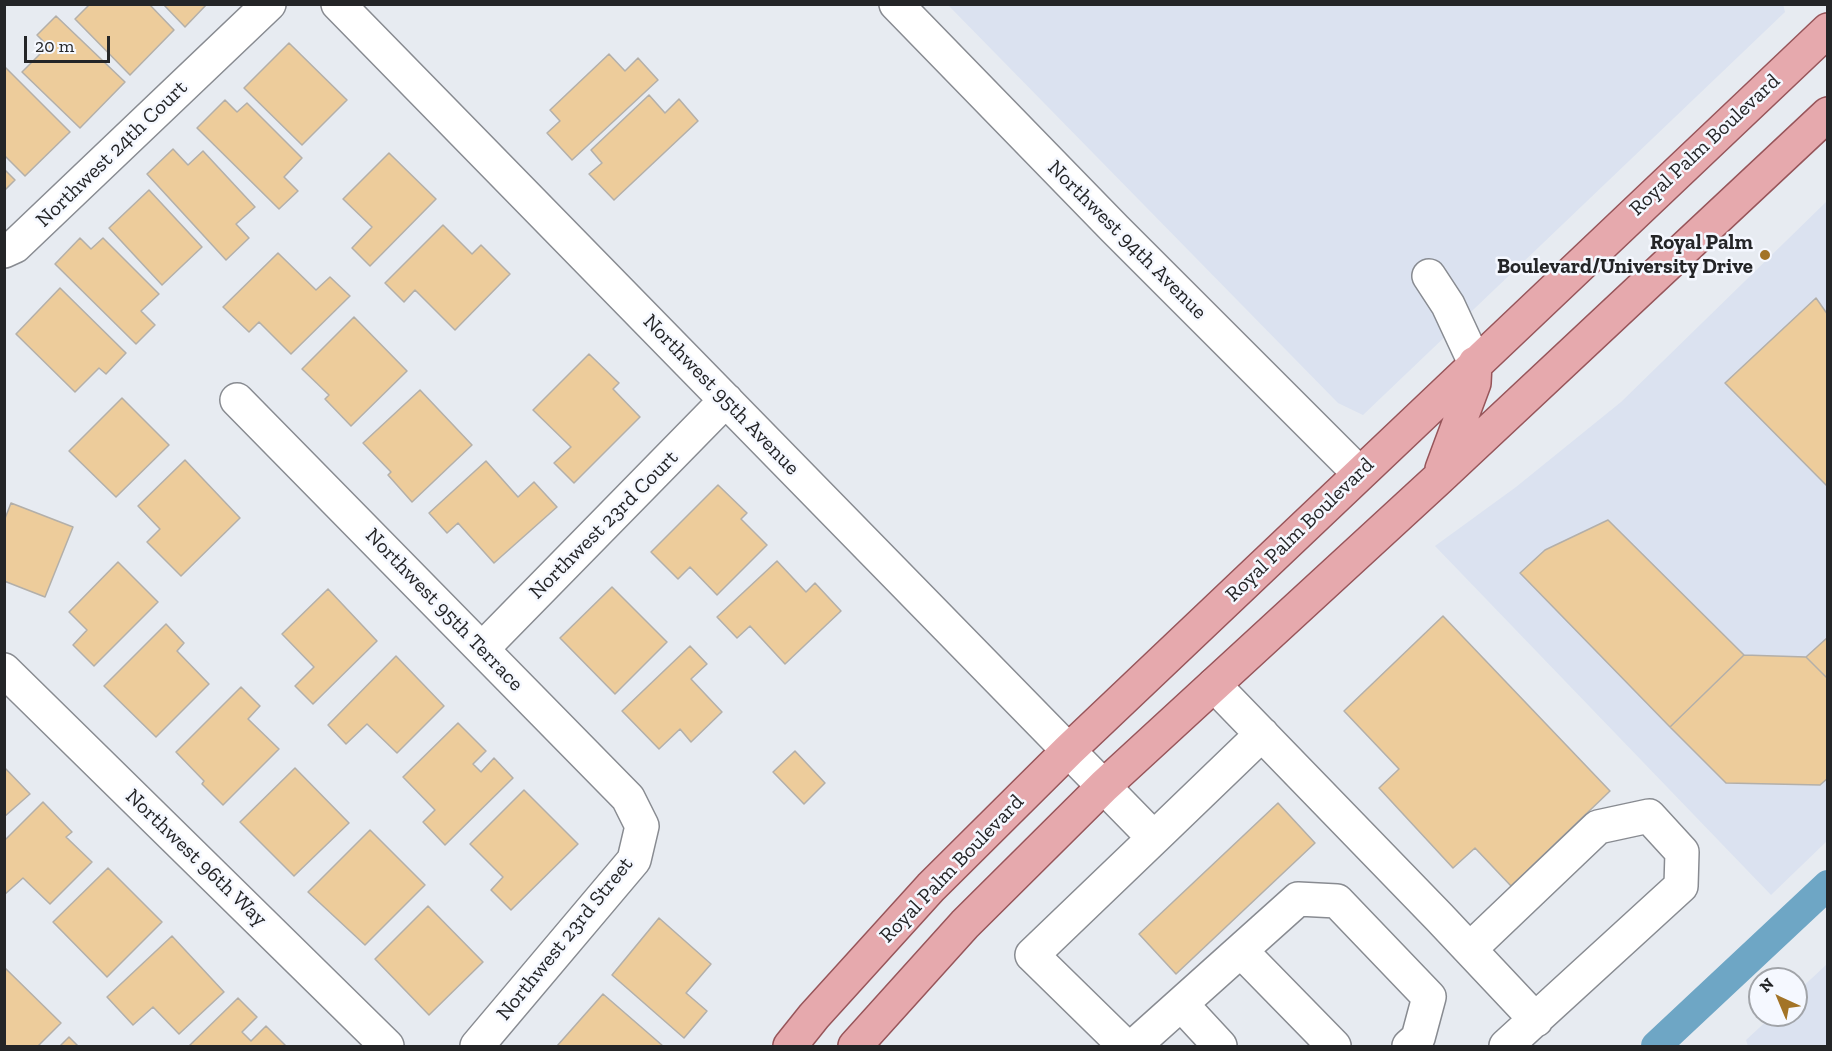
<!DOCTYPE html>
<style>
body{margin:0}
#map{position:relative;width:1832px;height:1051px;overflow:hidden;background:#e7ebf1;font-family:"Zilla Slab",serif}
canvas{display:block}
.frame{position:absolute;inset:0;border:6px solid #242527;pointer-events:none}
.north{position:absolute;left:1748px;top:967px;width:60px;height:60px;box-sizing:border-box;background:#f5f8ff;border:2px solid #a1a4a9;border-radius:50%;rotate:316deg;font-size:16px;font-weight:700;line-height:24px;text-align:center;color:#242527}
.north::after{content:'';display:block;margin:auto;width:21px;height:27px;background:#a37427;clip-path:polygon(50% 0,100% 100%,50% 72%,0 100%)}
.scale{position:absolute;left:24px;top:36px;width:86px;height:27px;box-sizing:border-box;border:3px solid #242527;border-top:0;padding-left:8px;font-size:18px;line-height:21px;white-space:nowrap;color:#242527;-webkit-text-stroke:4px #f5f8ff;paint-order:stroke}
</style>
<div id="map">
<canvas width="1832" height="1051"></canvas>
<div class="frame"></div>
<div class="north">N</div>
<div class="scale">20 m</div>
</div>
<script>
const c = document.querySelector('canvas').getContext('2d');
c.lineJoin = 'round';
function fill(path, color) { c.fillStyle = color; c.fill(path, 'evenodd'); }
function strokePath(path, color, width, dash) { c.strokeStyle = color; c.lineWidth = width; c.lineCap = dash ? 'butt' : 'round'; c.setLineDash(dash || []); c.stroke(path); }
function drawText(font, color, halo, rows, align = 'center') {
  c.font = font + ' "Zilla Slab",serif'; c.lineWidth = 5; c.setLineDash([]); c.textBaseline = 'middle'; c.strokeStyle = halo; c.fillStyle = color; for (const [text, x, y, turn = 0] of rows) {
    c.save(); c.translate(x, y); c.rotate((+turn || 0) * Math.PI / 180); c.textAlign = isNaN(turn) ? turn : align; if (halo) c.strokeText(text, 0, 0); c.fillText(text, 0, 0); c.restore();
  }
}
fill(new Path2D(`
 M1783,4L1785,12L1363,415L1338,403L948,5Z
 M1827,201V841L1771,895L1435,546L1516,487L1621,402Z
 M1827,964V1046H1748L1746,1040L1773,1015H1796V993Z`), '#dbe2f0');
strokePath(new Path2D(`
 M1656,1046L1828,885`), '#6ea6c5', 30);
const building = new Path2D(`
 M90,4H149L174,30L130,75L75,19Z
 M163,4H207L185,27Z
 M56,16L125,82L80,128L22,72L48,46L37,35Z
 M289,43L347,100L302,145L244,88Z
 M609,54L625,71L638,58L658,80L572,160L547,133L560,121L550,110Z
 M4,66L70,132L25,176L4,155Z
 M649,95L665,113L679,99L698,121L614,200L589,174L602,163L591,150Z
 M225,100L237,112L247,103L302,158L284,177L298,191L279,209L197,128Z
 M173,149L188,165L203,151L255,207L236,224L249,238L226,260L147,174Z
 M389,153L436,199L370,266L352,248L372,227L343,199Z
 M4,169L15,180L4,191Z
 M149,190L202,247L162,285L109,228Z
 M443,225L472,254L481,245L510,274L455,330L415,290L404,302L385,283Z
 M80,238L91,249L103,238L159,294L141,311L155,325L136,344L55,264Z
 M278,253L316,290L330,277L350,296L291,354L259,322L249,332L223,307Z
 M60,288L126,353L106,374L99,368L75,392L16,334Z
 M1816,298L1828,315V487L1725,383Z
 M354,317L407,371L351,426L325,399L329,395L302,369Z
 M589,354L619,383L613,389L640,417L574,483L554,463L571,447L533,410Z
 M420,390L472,445L412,502L388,475L391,472L363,443Z
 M122,398L169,445L116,497L69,451Z
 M185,460L240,518L181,576L147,542L160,529L138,506Z
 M486,461L518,497L534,482L557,507L494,563L458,523L447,533L429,513Z
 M718,485L747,513L741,519L767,545L717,595L690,567L678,579L651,552Z
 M11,503L73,527L45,597L4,581V521Z
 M1608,520L1744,655L1670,727L1520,573L1545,550Z
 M777,561L806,592L815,583L841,611L785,664L750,626L737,638L717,617Z
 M118,562L158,602L94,666L73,645L87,630L69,612Z
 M612,587L667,642L615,694L560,638Z
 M328,589L377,641L313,704L295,686L314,667L282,634Z
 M1443,616L1610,791L1511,886L1475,848L1453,868L1379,788L1399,769L1344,711Z
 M166,624L184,643L177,651L209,684L156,737L104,686Z
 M1828,637V679L1806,657Z
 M690,646L707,664L691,679L722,712L691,742L680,729L659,749L622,711Z
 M1744,655L1806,657L1828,679V778L1820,785L1726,783L1670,727Z
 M396,656L444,706L397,753L367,724L346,744L328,725Z
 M241,687L260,706L248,719L279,749L223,805L202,784L204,781L176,752Z
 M458,723L486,751L473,764L481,772L494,758L513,778L445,845L423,822L435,810L403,777Z
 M795,751L825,783L804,804L773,772Z
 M4,767L30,794L4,817Z
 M295,768L349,823L294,876L240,822Z
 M524,790L578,844L511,910L491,890L503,877L470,844Z
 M43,802L72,832L66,837L92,862L50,904L23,878L4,895V841Z
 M1278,803L1315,843L1176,974L1139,934Z
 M370,830L425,885L365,945L308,892Z
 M108,868L162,922L107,977L53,922Z
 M428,906L483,962L429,1015L375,959Z
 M659,918L711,964L686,993L707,1011L684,1038L612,975Z
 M172,936L224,992L179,1034L153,1007L133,1025L107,997Z
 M4,967L61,1023L38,1046H4Z
 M603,994L663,1046H557Z
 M238,998L257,1017L242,1032L251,1041L266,1026L286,1046H189Z
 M69,1037L78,1046H60Z`);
fill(building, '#edcc9b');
strokePath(building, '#b3afa9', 1.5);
const minor = new Path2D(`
 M338,4L1154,838L1032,955L1125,1046
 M896,4L1115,229L1359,473
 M4,251L15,246L269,4
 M1429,276L1448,305L1475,363
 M237,400L628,798L642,826L634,860L477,1046
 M482,649L726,400
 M4,670L387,1046
 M1214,685L1439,917L1536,1020
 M1154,838L1262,734
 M1470,949L1598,827L1649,816L1682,852L1681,886L1506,1046
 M1241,951L1334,1046
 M1182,1005L1220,1046
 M1134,1046L1298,899L1337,901L1429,997L1418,1038L1409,1046`);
const major = new Path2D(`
 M1442,469L1474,383L1475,363
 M790,1046L814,1016L931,887L1069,750L1828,30
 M855,1046L965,924L1104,786L1438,479L1828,114`);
strokePath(minor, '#888b91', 36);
strokePath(major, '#97555a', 36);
strokePath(minor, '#fff', 33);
strokePath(major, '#e6a9ad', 33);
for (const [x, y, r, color] of [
 [1765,255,6,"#a37427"]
]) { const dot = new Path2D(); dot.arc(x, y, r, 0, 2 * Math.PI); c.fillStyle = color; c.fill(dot); strokePath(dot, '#f5f8ff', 2); }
drawText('21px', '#242527', '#f5f8ff', [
 ["Royal Palm Boulevard",1705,145,-43],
 ["Northwest 24th Court",112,154,-44],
 ["Northwest 94th Avenue",1127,240,45],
 ["Northwest 95th Avenue",721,395,46],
 ["Northwest 23rd Court",604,525,-45],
 ["Royal Palm Boulevard",1300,530,-44],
 ["Northwest 95th Terrace",444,610,46],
 ["Northwest 96th Way",196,858,44],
 ["Royal Palm Boulevard",952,869,-46],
 ["Northwest 23rd Street",565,939,-51]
]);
drawText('bold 21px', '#242527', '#f5f8ff', [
 ["Royal Palm",1753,243],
 ["Boulevard/University Drive",1753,267]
], 'right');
</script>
